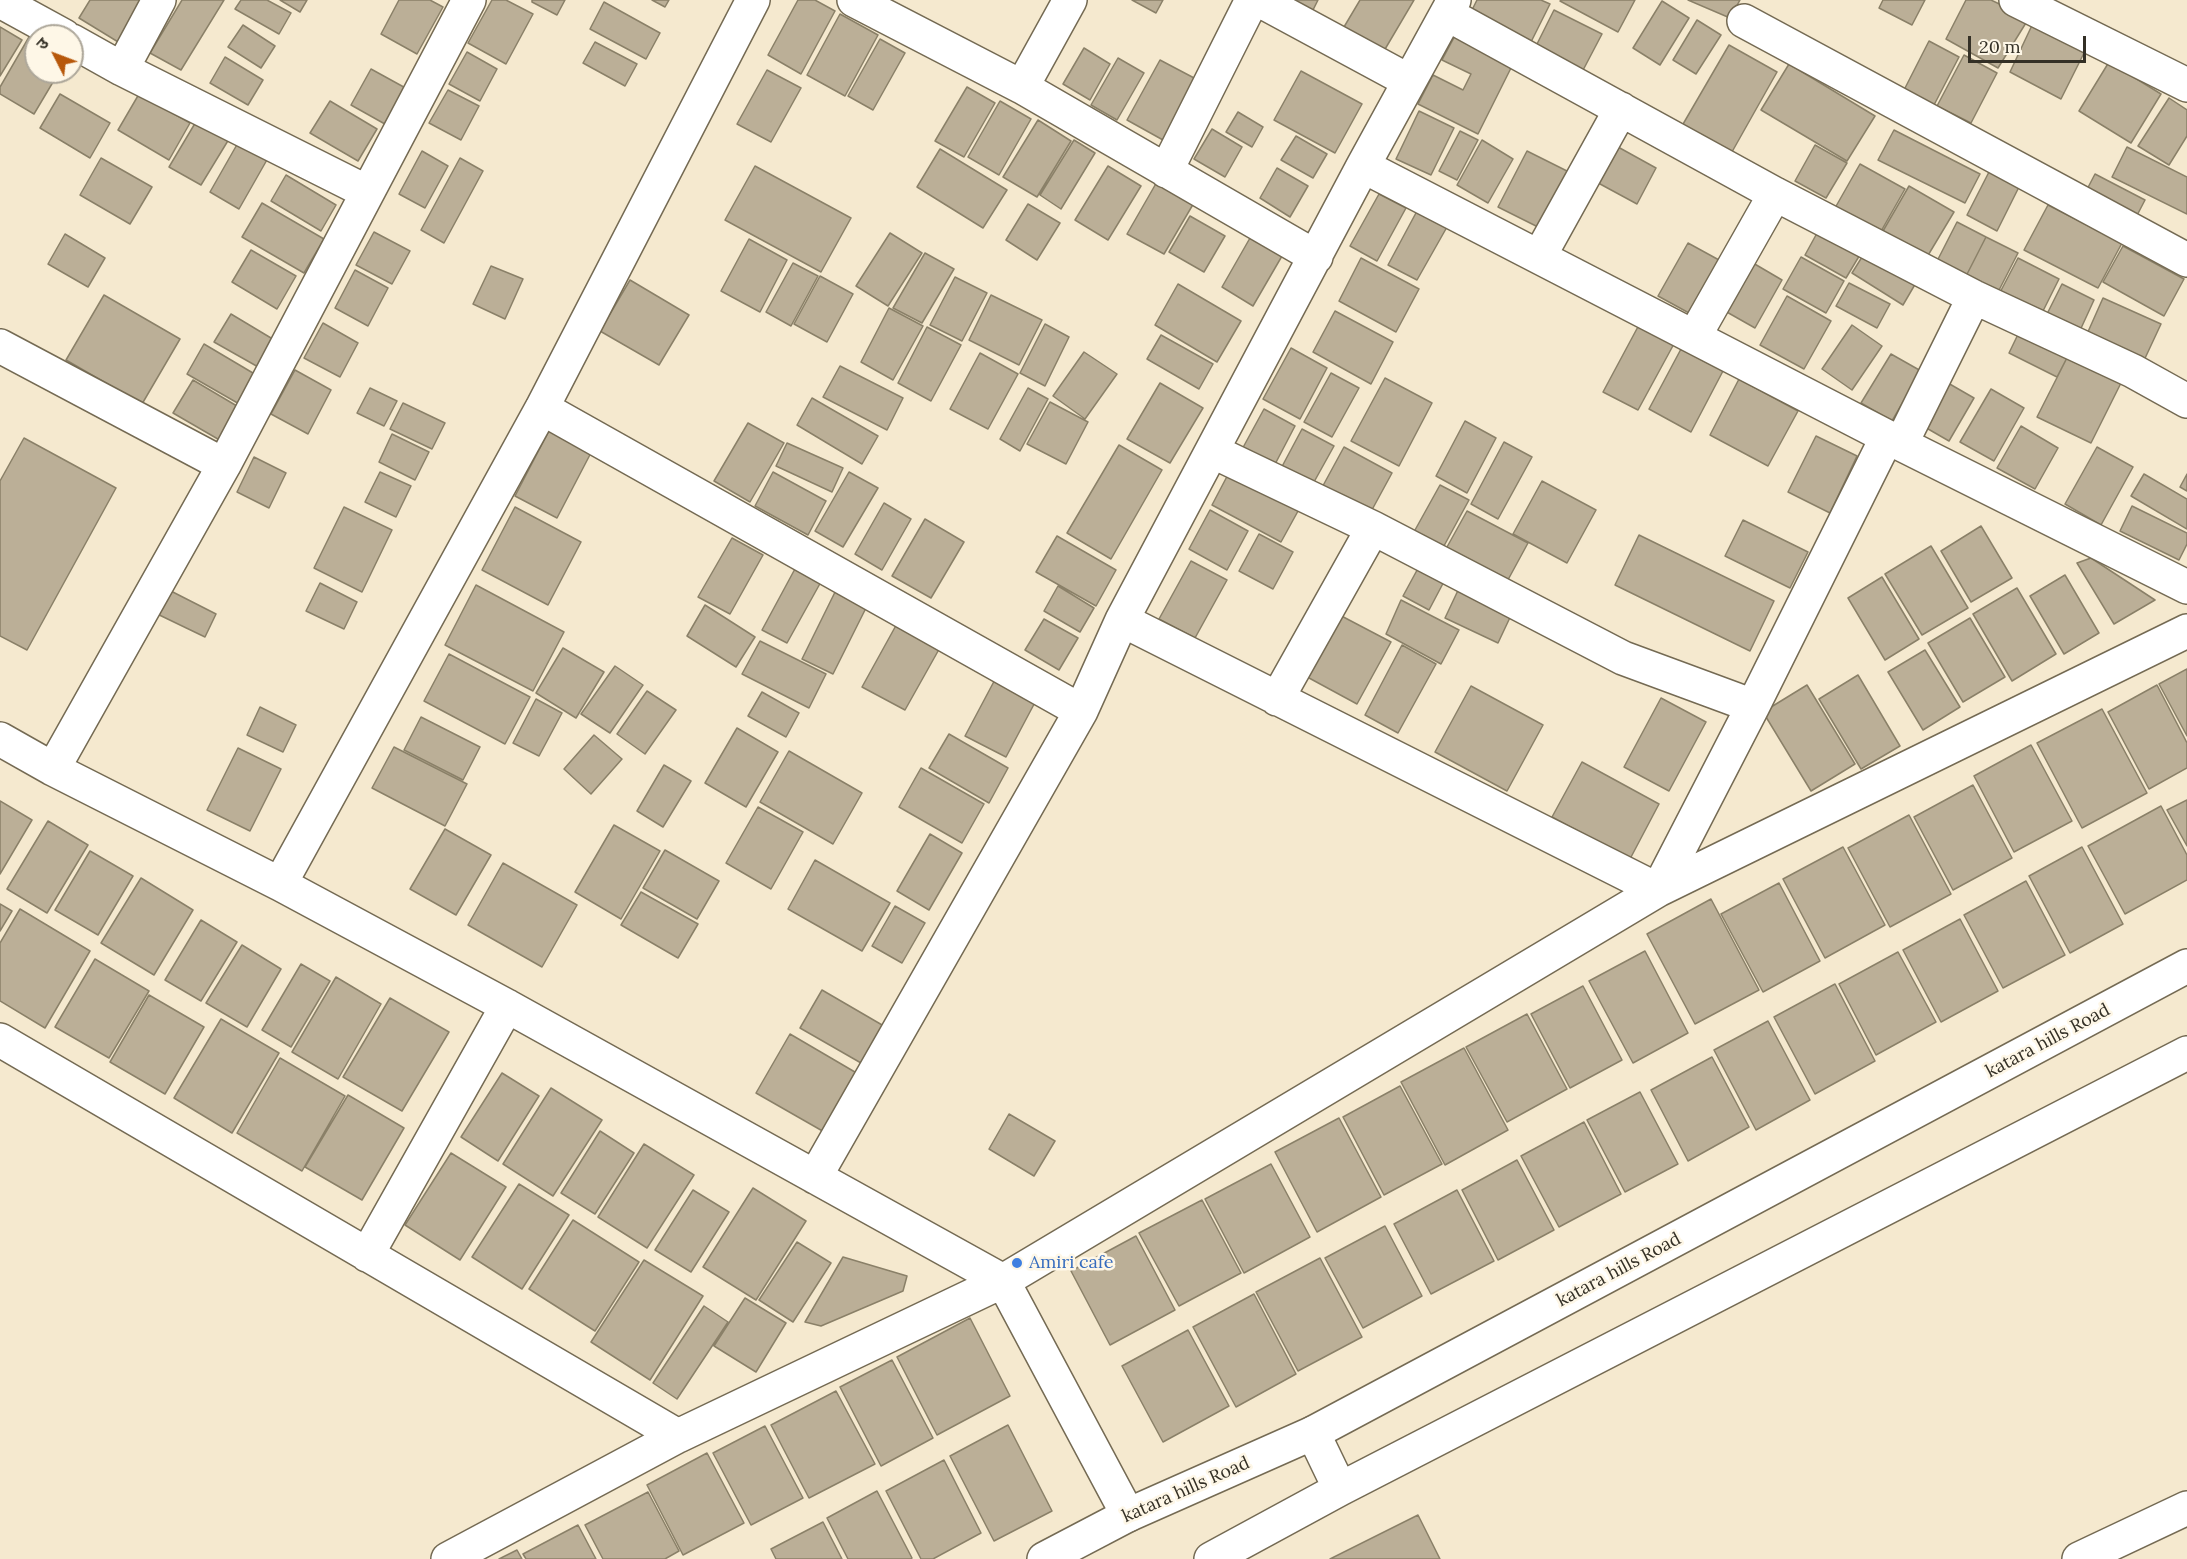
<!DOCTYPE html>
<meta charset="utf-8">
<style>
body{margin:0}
#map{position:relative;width:2187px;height:1559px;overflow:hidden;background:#f5e9cf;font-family:Lora,"Noto Sans Devanagari",serif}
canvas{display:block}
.north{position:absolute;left:24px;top:24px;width:60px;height:60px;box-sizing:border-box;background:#fef7e7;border:2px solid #ada79a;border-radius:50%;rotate:312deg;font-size:16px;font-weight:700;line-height:24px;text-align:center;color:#343026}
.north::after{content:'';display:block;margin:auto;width:21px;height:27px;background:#b7580b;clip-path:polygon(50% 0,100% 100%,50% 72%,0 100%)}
.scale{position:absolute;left:1968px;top:36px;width:118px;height:27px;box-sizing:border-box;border:3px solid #343026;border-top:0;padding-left:8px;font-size:18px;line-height:21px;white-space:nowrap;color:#343026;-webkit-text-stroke:4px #fef7e7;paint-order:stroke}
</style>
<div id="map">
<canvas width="2187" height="1559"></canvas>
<div class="north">उ</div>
<div class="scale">20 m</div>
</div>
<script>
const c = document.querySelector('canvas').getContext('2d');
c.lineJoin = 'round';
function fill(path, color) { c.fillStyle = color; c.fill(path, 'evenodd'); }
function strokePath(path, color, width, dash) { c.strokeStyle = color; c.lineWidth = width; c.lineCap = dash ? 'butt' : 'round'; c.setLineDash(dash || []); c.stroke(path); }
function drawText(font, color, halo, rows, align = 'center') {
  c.font = font + ' Lora,serif'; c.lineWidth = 5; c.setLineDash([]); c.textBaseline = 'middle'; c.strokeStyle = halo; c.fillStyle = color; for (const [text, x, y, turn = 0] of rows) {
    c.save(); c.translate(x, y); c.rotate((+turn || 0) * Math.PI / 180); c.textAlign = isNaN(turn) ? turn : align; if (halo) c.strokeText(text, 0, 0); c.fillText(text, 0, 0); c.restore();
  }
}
const building = new Path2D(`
 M90,0H158L128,48L79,18Z
 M182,0H224L181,70L150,53Z
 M241,0H267L291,13L279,34L235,9Z
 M280,0H307L300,12Z
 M399,0H430L443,7L417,54L381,34Z
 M492,0H506L533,14L506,64L468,43Z
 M532,0H565L557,15L532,2Z
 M652,0H669L665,7Z
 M798,0H815L835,11L801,74L768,55Z
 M1132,0H1163L1156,13Z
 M1275,0H1318L1309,18Z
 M1360,0H1414L1381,56L1341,32Z
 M1477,0H1541L1550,4L1527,50L1467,20Z
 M1561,0H1635L1618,32L1560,1Z
 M1688,0H1740L1730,18Z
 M1883,0H1925L1912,25L1879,8Z
 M1966,0H1991L2029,18L1998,68L1946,39Z
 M1662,1L1689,18L1660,65L1633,48Z
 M604,2L660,33L646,59L590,29Z
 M1554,10L1602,34L1581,74L1534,50Z
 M840,14L878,35L845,96L807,75Z
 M1697,20L1721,35L1696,74L1673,60Z
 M2034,21L2087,47L2061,99L2010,72Z
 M243,25L275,46L261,68L228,47Z
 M0,27L22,40L0,76Z
 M1457,32L1515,60L1478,134L1418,104L1433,75L1463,90L1471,74L1442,60Z
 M29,37L36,41V72H59L34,114L0,94V87Z
 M880,39L905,53L873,110L848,96Z
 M1929,41L1959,57L1934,105L1904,90Z
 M595,42L637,64L625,86L583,63Z
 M1729,45L1777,72L1728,159L1679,131Z
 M1084,48L1110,64L1090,100L1063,84Z
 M467,52L497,69L480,101L449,84Z
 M1964,55L1997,73L1971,123L1937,106Z
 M225,57L263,80L248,105L210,83Z
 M1118,58L1144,73L1117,120L1091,105Z
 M1160,60L1196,79L1163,140L1127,120Z
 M2109,62L2161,94L2131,143L2079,111Z
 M1789,64L1875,116L1847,161L1761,110Z
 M371,69L411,91L392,128L351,105Z
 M767,70L801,88L771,142L737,124Z
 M1301,71L1362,104L1335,153L1274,120Z
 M967,87L995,103L964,157L935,141Z
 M448,90L479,106L461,140L429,123Z
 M60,94L110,123L90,158L40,128Z
 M139,94L190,123L169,160L118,130Z
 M2169,98L2187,110V136L2169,165L2138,146Z
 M330,101L377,129L358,161L310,133Z
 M1000,101L1031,119L999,175L968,157Z
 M1419,111L1454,128L1431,175L1396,159Z
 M1238,112L1263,127L1252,147L1226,132Z
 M197,120L229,139L201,185L169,167Z
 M1038,120L1071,141L1037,197L1003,177Z
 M1212,129L1242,147L1225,177L1194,159Z
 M1894,130L1980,174L1965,203L1878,160Z
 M1460,131L1478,140L1457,180L1439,171Z
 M243,134L272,151L239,209L210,192Z
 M1296,136L1327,154L1313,178L1281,160Z
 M1074,140L1095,153L1061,209L1040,195Z
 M1482,140L1513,159L1488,203L1457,185Z
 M1609,142L1656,168L1637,204L1589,178Z
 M1815,145L1847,163L1826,198L1795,181Z
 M2127,147L2187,177V214L2112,177Z
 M940,149L1007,190L983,228L917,187Z
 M422,151L448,166L425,208L399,194Z
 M1527,151L1569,172L1540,228L1498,207Z
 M101,158L152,187L130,224L80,195Z
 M460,158L483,171L444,243L421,230Z
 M1860,164L1905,189L1880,233L1835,208Z
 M755,166L851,218L821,272L725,220Z
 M1108,166L1141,186L1108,240L1075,220Z
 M1277,168L1308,186L1290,217L1260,198Z
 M1990,170L2020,185L1997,231L1967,215Z
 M2095,174L2145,200L2132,225L2082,199Z
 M286,175L336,205L321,231L271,201Z
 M1158,180L1195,201L1164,254L1127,234Z
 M1909,186L1954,212L1927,257L1883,231Z
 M1379,194L1406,208L1377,261L1350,246Z
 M262,203L324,239L304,273L242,237Z
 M1028,204L1060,223L1037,260L1006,240Z
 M2048,205L2122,243L2098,288L2024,250Z
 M1417,211L1447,227L1417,280L1388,265Z
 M1190,216L1225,236L1204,272L1169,252Z
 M1957,222L1986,237L1963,282L1934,267Z
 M1822,224L1864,248L1846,278L1805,255Z
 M374,232L410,251L392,284L356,265Z
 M890,233L922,253L888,306L856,286Z
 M65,234L105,258L88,287L48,264Z
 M1986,237L2018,253L1995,298L1963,282Z
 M1250,238L1282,256L1253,306L1222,287Z
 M749,239L787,260L760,312L721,291Z
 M1688,243L1719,260L1689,313L1658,296Z
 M2123,246L2184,279L2164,316L2103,282Z
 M1867,249L1917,281L1903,305L1852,273Z
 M251,250L296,276L277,309L232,282Z
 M925,253L954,269L922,323L893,308Z
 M1801,257L1844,281L1826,313L1783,289Z
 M1361,258L1419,289L1396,332L1339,301Z
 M2018,258L2059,279L2038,321L1996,300Z
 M793,263L818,276L791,326L766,312Z
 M1753,263L1782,280L1755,328L1725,311Z
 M491,266L523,279L505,319L473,304Z
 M355,270L388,288L368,326L335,308Z
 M820,276L853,294L827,342L794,324Z
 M955,277L987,293L962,341L930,325Z
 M630,280L689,315L659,365L600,331Z
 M1849,283L1890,304L1877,328L1836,306Z
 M1178,284L1241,321L1217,362L1155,325Z
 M2062,284L2094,300L2077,337L2042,324Z
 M104,295L180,339L142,404L66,360Z
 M991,295L1042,320L1019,365L969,340Z
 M1787,296L1831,321L1804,369L1760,345Z
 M2103,298L2161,324L2140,369L2083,343Z
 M889,308L923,326L893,380L861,362Z
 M1335,311L1393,342L1371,384L1313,352Z
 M231,314L276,341L260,368L214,342Z
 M323,323L358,343L340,377L304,358Z
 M1640,323L1675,342L1638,410L1603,392Z
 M1045,324L1069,337L1045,386L1020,373Z
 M2023,324L2072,348L2057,377L2009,353Z
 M1852,325L1882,346L1852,390L1822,369Z
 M927,327L961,345L931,401L898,383Z
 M1161,335L1213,364L1199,389L1147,359Z
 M204,344L258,376L241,405L187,374Z
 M1291,348L1327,368L1300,419L1263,399Z
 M2072,348L2125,375L2091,443L2037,417Z
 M1681,349L1723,371L1691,432L1649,409Z
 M1084,352L1117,374L1085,419L1053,396Z
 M980,353L1018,374L988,429L950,409Z
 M1891,354L1921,371L1892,421L1861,403Z
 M840,366L903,398L887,430L823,397Z
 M295,370L331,390L308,434L271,414Z
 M1331,373L1359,388L1332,437L1304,422Z
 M1385,378L1432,403L1399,466L1351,441Z
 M1739,379L1798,411L1768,466L1710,435Z
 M1941,379L1974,398L1949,441L1916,422Z
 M193,380L242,409L223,442L173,413Z
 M1160,383L1203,408L1170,463L1127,439Z
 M370,388L397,401L384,426L357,413Z
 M1028,388L1048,399L1020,451L1000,439Z
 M1991,389L2024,408L1994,461L1960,442Z
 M812,398L878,436L862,464L797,425Z
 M1050,402L1088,422L1066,464L1027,444Z
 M403,403L445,423L432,449L390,429Z
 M1264,409L1295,426L1272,470L1240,453Z
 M1465,421L1496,438L1467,493L1436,476Z
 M748,423L784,443L750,502L714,481Z
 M552,425L594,447L557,518L515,496Z
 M2021,426L2058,448L2035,489L1997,468Z
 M1302,429L1334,446L1309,491L1278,474Z
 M392,434L429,452L415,480L379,462Z
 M1816,436L1857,456L1830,513L1788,492Z
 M24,438L116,488L27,650L0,636V481Z
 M1504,442L1532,457L1498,519L1471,504Z
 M787,443L843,468L832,492L776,466Z
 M1119,445L1162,470L1111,559L1067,533Z
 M1344,447L1392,473L1367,519L1319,493Z
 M2097,447L2133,467L2101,525L2065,504Z
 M254,457L286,473L269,508L237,492Z
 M1233,465L1303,502L1281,542L1212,505Z
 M380,472L411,486L396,517L365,502Z
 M773,472L826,501L808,535L755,506Z
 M849,472L878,488L843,547L815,531Z
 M2144,474L2187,499V529L2131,496Z
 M2187,474V491L2180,487Z
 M1542,481L1596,510L1567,563L1513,534Z
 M1440,485L1469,500L1439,555L1410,539Z
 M884,503L911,519L882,570L855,554Z
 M2132,506L2187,533V544L2179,560L2120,531Z
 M344,507L392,530L362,592L314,568Z
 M515,507L581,542L548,605L482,570Z
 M1210,510L1248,531L1227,570L1189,549Z
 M1467,511L1528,543L1503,589L1442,556Z
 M925,519L964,542L931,598L892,576Z
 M1743,520L1808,552L1790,588L1725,556Z
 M1981,526L2012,578L1971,602L1941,551Z
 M1259,534L1293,552L1273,589L1239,571Z
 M1639,535L1774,601L1750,651L1615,585Z
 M1057,536L1116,570L1096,606L1036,572Z
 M732,538L763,555L730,614L698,597Z
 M1931,546L1968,608L1922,635L1885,574Z
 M2091,558L2155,600L2114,624L2077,563Z
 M1191,561L1227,580L1195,638L1159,619Z
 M1422,561L1448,574L1429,610L1403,596Z
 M796,567L822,580L787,643L762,630Z
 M2065,575L2099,633L2064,654L2030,596Z
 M1882,577L1919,639L1885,660L1848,598Z
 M320,583L357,602L344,629L306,611Z
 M839,584L870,600L833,674L802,659Z
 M1461,584L1514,609L1498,643L1445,618Z
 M476,585L564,632L533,691L445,645Z
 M1058,586L1094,608L1080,632L1044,611Z
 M163,587L216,614L205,637L151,611Z
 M2017,588L2056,654L2012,681L1973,614Z
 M1401,600L1459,630L1441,664L1386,634Z
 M705,605L755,637L736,667L687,636Z
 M1332,611L1391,642L1357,704L1298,672Z
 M1970,618L2005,677L1963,702L1928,643Z
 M1044,619L1078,638L1059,670L1025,650Z
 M899,620L942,644L905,710L862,687Z
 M760,641L826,674L809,708L742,674Z
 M1402,645L1436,664L1398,733L1365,715Z
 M563,648L604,672L576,718L536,693Z
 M1925,650L1960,707L1923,730L1888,672Z
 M449,654L530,697L505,744L424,701Z
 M615,666L643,685L610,733L581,714Z
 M2187,669V736L2159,684Z
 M999,672L1040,693L1006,757L965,736Z
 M1858,675L1900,746L1861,769L1819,699Z
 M1807,685L1855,764L1811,791L1763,712Z
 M2157,685L2187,743V768L2149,789L2108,712Z
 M1471,686L1543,725L1507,791L1435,752Z
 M647,691L676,710L645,754L617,734Z
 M762,692L799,713L786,737L748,716Z
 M1661,698L1706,722L1669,791L1624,767Z
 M536,699L562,713L539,756L513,743Z
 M260,707L296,725L283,752L247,735Z
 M2102,709L2147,793L2082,828L2037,743Z
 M421,717L480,747L463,780L404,750Z
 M737,728L778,752L746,807L705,783Z
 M949,734L1008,768L989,803L929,768Z
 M594,735L622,759L591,794L564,769Z
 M2031,745L2072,821L2014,852L1974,776Z
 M394,747L467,784L445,826L372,788Z
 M238,748L281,769L250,831L207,810Z
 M789,751L862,793L833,844L760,802Z
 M1582,762L1659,804L1630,859L1552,817Z
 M664,765L691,781L663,827L637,811Z
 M921,768L984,804L962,843L899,807Z
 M1973,785L2012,858L1953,890L1914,817Z
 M2187,800V846L2167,810Z
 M0,801L32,820L0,874Z
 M2161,806L2187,855V880L2125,914L2088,846Z
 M758,807L803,832L771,889L726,863Z
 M1909,815L1951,894L1890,927L1848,848Z
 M48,821L88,845L47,913L7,889Z
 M614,825L660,851L621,919L575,892Z
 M445,829L491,855L456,915L410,889Z
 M930,834L962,853L929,910L897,891Z
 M1843,847L1885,925L1825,958L1783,879Z
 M2082,847L2123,924L2070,953L2029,876Z
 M665,850L719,881L697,919L643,888Z
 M90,851L133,876L98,935L55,910Z
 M815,860L890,903L862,951L788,909Z
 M503,863L577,905L542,967L468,925Z
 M141,878L193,910L154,975L101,943Z
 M2026,881L2065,955L2003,988L1964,915Z
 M1779,883L1820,961L1763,992L1721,914Z
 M641,892L698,924L678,958L621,925Z
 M1711,899L1759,990L1695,1024L1647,934Z
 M0,904L12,911L0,931Z
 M895,906L925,923L902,963L872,946Z
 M20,909L90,951L45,1028L0,1001V943Z
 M1960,919L1998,991L1941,1022L1903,950Z
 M201,920L237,942L201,1001L165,980Z
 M242,945L281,969L247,1027L206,1003Z
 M1645,951L1688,1033L1633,1063L1589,981Z
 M1898,952L1936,1022L1876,1055L1839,984Z
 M95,959L149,991L109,1058L55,1027Z
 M301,964L330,981L291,1047L262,1030Z
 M336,977L381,1004L338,1079L292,1052Z
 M1835,984L1875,1061L1815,1094L1774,1017Z
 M1583,986L1622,1060L1570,1088L1531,1014Z
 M822,990L889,1029L868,1067L800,1028Z
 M149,995L204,1027L165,1094L110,1062Z
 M390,998L449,1032L402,1111L343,1077Z
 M1527,1014L1567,1089L1507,1122L1466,1047Z
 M221,1019L279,1053L232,1133L174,1098Z
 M1768,1021L1810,1100L1756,1130L1714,1050Z
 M790,1034L860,1075L826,1133L756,1093Z
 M1464,1048L1508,1130L1445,1165L1401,1082Z
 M1712,1057L1749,1127L1688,1161L1651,1090Z
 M280,1058L345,1096L302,1171L237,1133Z
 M502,1073L539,1096L498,1161L461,1137Z
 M1400,1086L1442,1164L1384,1195L1343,1117Z
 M551,1088L602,1120L553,1196L503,1164Z
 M1640,1092L1678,1164L1625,1192L1587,1120Z
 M348,1095L404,1128L362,1200L305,1167Z
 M1009,1114L1055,1141L1034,1176L989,1149Z
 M1339,1118L1381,1197L1317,1232L1275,1152Z
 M1584,1122L1621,1194L1559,1227L1521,1156Z
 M600,1131L634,1153L595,1214L561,1193Z
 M644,1144L694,1175L647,1248L598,1217Z
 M451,1153L506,1187L460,1260L405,1225Z
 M1517,1160L1554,1230L1498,1260L1462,1190Z
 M1271,1164L1310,1237L1244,1273L1205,1199Z
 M519,1184L569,1215L522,1289L472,1257Z
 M753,1188L806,1221L756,1300L703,1267Z
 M693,1190L729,1212L691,1272L655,1250Z
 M1457,1190L1494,1261L1431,1294L1394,1224Z
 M1202,1200L1241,1273L1179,1306L1139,1233Z
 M573,1220L639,1262L595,1331L529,1289Z
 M1385,1226L1422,1296L1363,1328L1325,1258Z
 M1136,1236L1175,1310L1110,1345L1071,1271Z
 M797,1242L831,1263L793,1322L759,1300Z
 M843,1257L907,1276L903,1291L821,1326L805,1322Z
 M1320,1258L1362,1337L1298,1371L1256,1292Z
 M644,1260L703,1296L650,1380L591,1342Z
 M1254,1294L1296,1374L1236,1407L1193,1327Z
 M745,1298L786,1323L756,1372L714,1346Z
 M704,1306L728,1322L677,1399L653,1383Z
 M970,1318L1010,1396L937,1435L897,1357Z
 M1188,1330L1229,1406L1163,1442L1122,1366Z
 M892,1360L933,1438L881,1466L840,1387Z
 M836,1391L875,1464L809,1498L771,1425Z
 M1008,1425L1052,1511L994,1541L950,1456Z
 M765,1426L803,1498L751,1525L713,1453Z
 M707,1453L744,1523L683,1555L647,1485Z
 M944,1460L981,1533L933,1559H921L886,1491Z
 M877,1491L912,1558L911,1559H848L827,1518Z
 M648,1492L679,1551L665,1559H603L585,1525Z
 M1418,1515L1440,1559H1330Z
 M823,1522L842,1559H776L771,1549Z
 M578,1525L596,1559H526L523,1554Z
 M517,1550L522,1559H499Z`);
fill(building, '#bbaf97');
strokePath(building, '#8a8068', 1.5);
const minor = new Path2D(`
 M854,0L1022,87L1316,257
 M1259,0L1409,81
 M2016,0L2187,85
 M0,1L64,36
 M1447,14L1775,194L1974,297L2133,371L2187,401
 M1744,21L2187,260
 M72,41L122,69L367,192
 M122,69L159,0
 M1022,87L1070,0
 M1363,166L1901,444L2187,587
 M1166,171L1252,0
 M1539,257L1621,109
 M1694,337L1775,194
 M0,346L224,465
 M542,408L1081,711
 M1901,444L1974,297
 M1212,451L1373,528L1623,658L1753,706
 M1122,620L1658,890L1753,706L1887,437
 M1277,699L1373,528
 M0,739L53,769L280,884L507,1006L1003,1281L1128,1515
 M53,769L224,465L469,0
 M280,884L542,408L753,0
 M0,1040L678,1436
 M815,1177L1081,711L1122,620L1363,166L1454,0
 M367,1255L507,1006
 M1313,1433L1340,1489
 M448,1559L678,1436L1003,1281L1658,890L2187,631
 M1211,1559L1340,1489L2187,1053
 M2079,1559L2187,1508`);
const major = new Path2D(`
 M1044,1559L1128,1515L1313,1433L2187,966`);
strokePath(minor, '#746a53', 36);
strokePath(major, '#746a53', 36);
strokePath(minor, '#fff', 33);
strokePath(major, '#fff', 33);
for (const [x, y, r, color] of [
 [1017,1263,6,"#3f7fe0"]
]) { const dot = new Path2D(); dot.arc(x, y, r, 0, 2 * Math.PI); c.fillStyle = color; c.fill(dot); strokePath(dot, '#fef7e7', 2); }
drawText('18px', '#343026', '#fef7e7', [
 ["katara hills Road",2048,1041,-28],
 ["katara hills Road",1619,1270,-28],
 ["katara hills Road",1186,1490,-24]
]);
drawText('18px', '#366cbe', '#fef7e7', [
 ["Amiri cafe",1029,1263]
], 'left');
</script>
